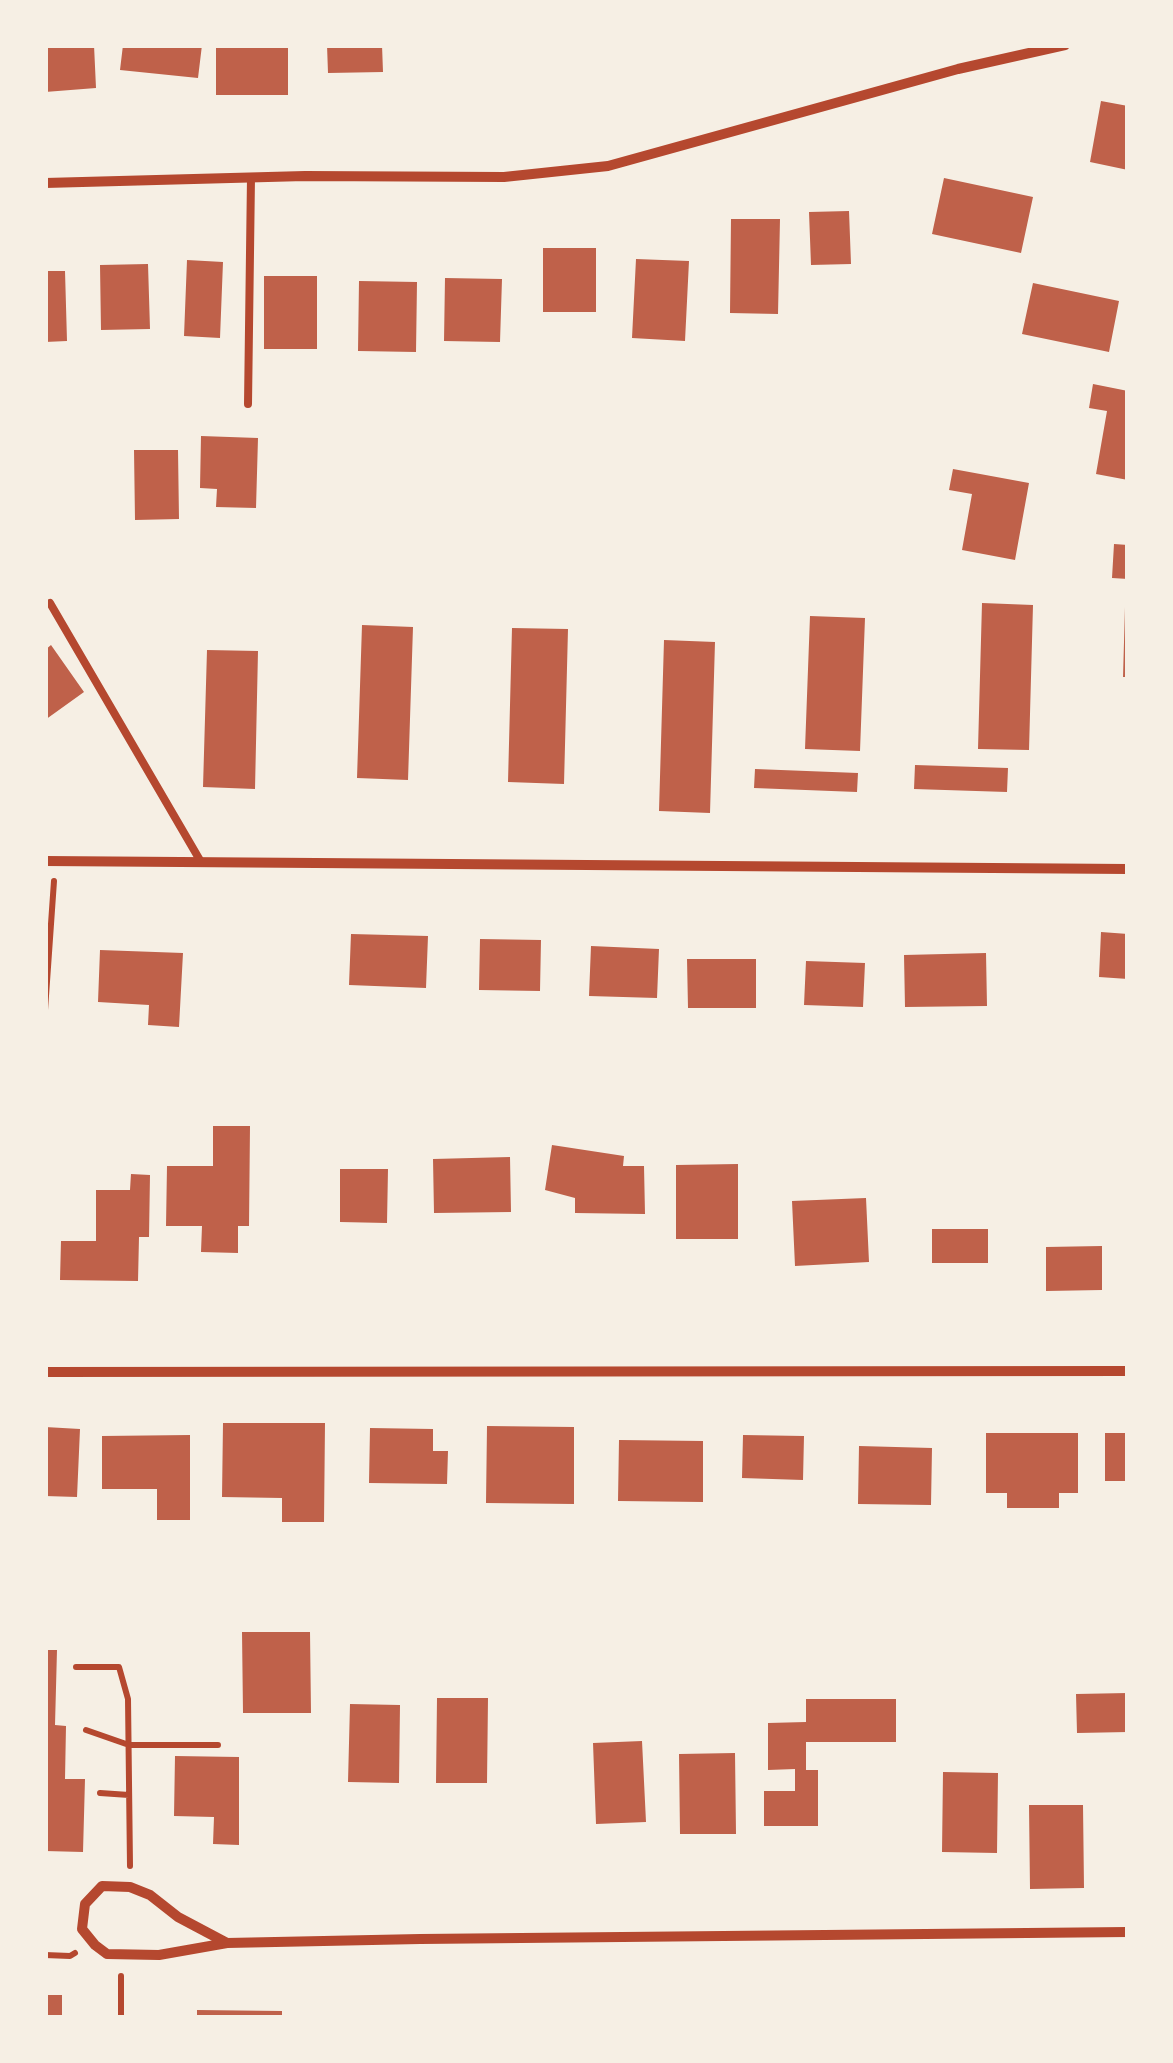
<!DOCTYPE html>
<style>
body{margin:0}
#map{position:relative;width:1173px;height:2063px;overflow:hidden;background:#f6efe4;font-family:Figtree,sans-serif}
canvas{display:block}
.frame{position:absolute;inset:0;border:48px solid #f6efe4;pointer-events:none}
</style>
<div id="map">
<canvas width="1173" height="2063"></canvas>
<div class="frame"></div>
</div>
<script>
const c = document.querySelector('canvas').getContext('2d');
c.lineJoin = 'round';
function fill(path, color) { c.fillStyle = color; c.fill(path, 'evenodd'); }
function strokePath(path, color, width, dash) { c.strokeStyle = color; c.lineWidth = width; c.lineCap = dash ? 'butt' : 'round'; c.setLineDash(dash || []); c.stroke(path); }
fill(new Path2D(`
 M45,45H94L96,88L45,92Z
 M123,45H202L198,78L120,70Z
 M216,45H288V95H216Z
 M327,45H382L383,72L328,73Z
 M1101,101L1128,106V170L1090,162Z
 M944,178L1033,197L1021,253L932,234Z
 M849,211L851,264L811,265L809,212Z
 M731,219H780L778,314L730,313Z
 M543,248H596V312H543Z
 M636,259L689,261L685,341L632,338Z
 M187,260L223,262L220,338L184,336Z
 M148,264L150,329L101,330L100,265Z
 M45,271H65L67,341L45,342Z
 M264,276H317V349H264Z
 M445,278L502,279L500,342L444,341Z
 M359,281L417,282L416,352L358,351Z
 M1033,283L1119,301L1109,352L1022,334Z
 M1093,384L1128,391L1125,413L1128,414V480L1096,474L1107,411L1089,408Z
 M201,436L258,438L256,508L216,507L217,489L200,488Z
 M134,450H178L179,519L135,520Z
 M953,469L1029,483L1015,560L962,550L972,494L949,490Z
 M1114,544L1128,545V579L1112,578Z
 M982,603L1033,605L1029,750L978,749Z
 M1125,607H1128V677H1123Z
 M810,616L865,618L860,751L805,749Z
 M362,625L413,627L408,780L357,778Z
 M512,628L568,629L564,784L508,782Z
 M664,640L715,642L710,813L659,811Z
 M51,645L84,692L45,720V650Z
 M207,650L258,651L255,789L203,787Z
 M915,765L1008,768L1007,792L914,789Z
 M755,769L858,773L857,792L754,788Z
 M1101,932L1128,934V979L1099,977Z
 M351,934L428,936L426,988L349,985Z
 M480,939L541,940L540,991L479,990Z
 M591,946L659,949L657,998L589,996Z
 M100,950L183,953L179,1027L148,1025L149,1005L98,1002Z
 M986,953L987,1006L905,1007L904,955Z
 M687,959H756V1008H688Z
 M806,961L865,963L863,1007L804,1005Z
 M213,1126H250L249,1226H238V1253L201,1252L202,1226H166L167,1166H213Z
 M552,1145L624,1156L623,1166H644L645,1214L575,1213V1198L545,1190Z
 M510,1157L511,1212L434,1213L433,1159Z
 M738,1164V1239H676V1165Z
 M340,1169H388L387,1223L340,1222Z
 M131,1174L150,1175L149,1237H139L138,1281L60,1280L61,1241H96V1190H130Z
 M866,1198L869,1262L795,1266L792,1201Z
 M932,1229H988V1263H932Z
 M1102,1246V1290L1046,1291V1247Z
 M223,1423H325L324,1522H282V1498L222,1497Z
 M487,1426L574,1427V1504L486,1503Z
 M45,1427L80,1429L77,1497L45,1496Z
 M370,1428L433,1429V1451H448L447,1484L369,1483Z
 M986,1433H1078V1493H1059V1508H1007V1493H986Z
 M1105,1433H1128V1481H1105Z
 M190,1435V1520H157V1489H102V1436Z
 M743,1435L804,1436L803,1480L742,1478Z
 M619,1440L703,1441V1502L618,1501Z
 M859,1446L932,1448L931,1505L858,1504Z
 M242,1632H310L311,1713H243Z
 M45,1650H57L55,1725L66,1726L65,1779H85L83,1852L45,1851Z
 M1128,1693V1732L1077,1733L1076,1694Z
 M437,1698H488L487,1783H436Z
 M806,1699H896V1742H806V1770H818V1826H764V1791H795V1769L768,1770V1723L806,1722Z
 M350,1704L400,1705L399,1783L348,1782Z
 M642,1741L646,1822L596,1824L593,1743Z
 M735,1753L736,1834H680L679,1754Z
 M175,1756L239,1757V1845L213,1844L214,1817L174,1816Z
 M943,1772L998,1773L997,1853L942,1852Z
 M1029,1805H1083L1084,1888L1030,1889Z
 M45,1995H62V2018H45Z
 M197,2010L282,2011V2018H197Z`), '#bf614a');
strokePath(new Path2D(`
 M45,1010L54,881
 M76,1667H119L128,1699L130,1866
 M86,1730L129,1745H218
 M100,1793L129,1795
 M45,1955L70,1956L75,1953
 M121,2018V1976`), '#b5482f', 6);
strokePath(new Path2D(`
 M248,404L251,177
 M50,603L201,862`), '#b5482f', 8);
strokePath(new Path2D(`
 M45,183L305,176L504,177L608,166L958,69L1065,45
 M45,861L1128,869
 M45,1372L1128,1371
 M227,1943L178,1917L150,1895L130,1887L102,1886L85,1904L82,1929L95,1945L107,1954L159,1955L227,1943L420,1939L1128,1932`), '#b5482f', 10);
</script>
